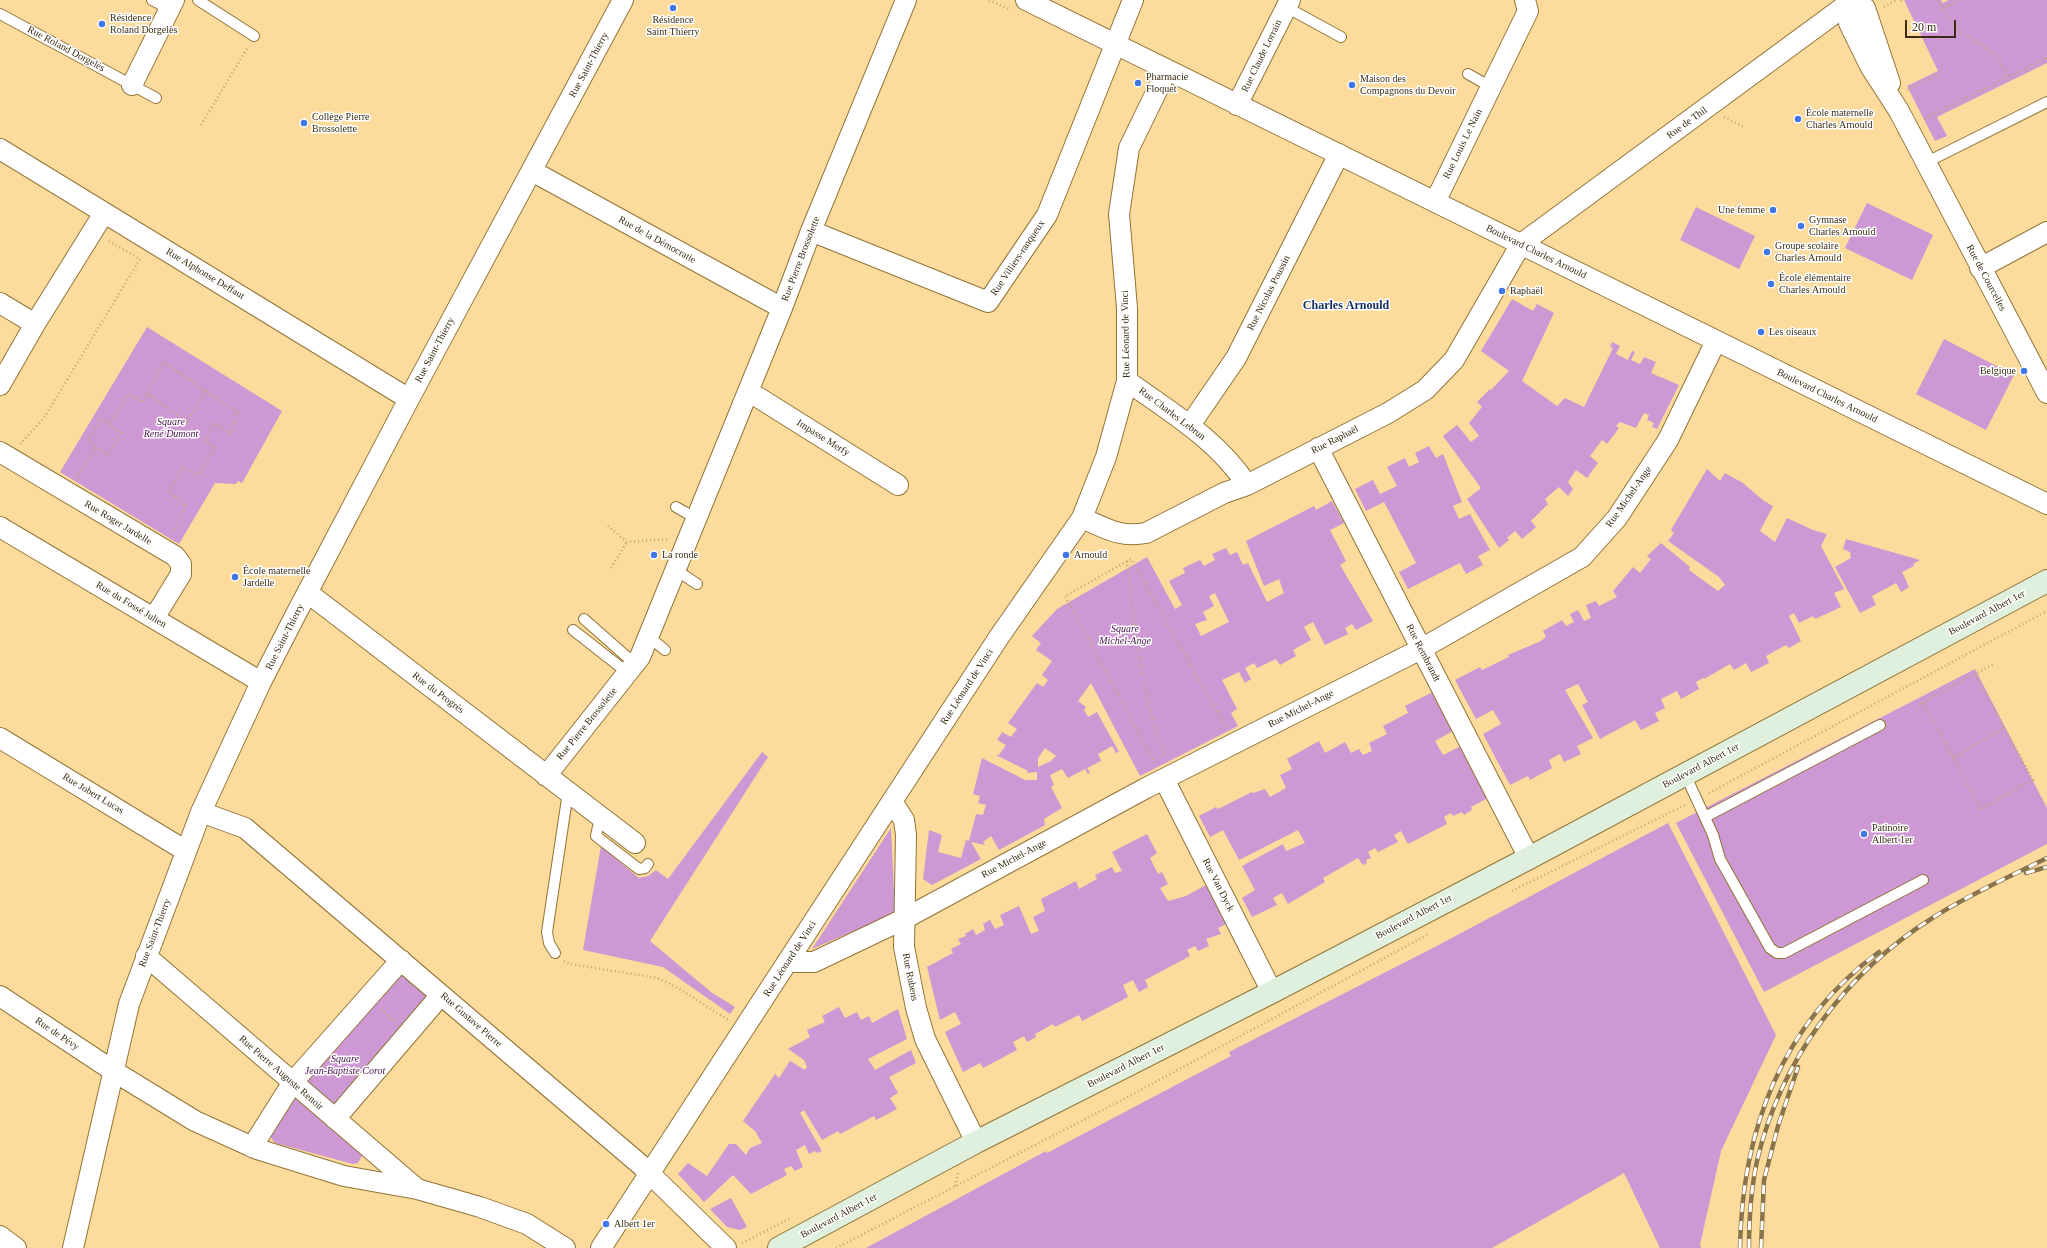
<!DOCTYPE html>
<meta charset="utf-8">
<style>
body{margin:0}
#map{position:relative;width:2047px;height:1248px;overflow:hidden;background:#fcdb9c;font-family:Georgia,serif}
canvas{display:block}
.scale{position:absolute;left:1905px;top:20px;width:51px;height:18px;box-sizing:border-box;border:2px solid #392c12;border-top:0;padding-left:5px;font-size:12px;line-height:14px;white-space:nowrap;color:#392c12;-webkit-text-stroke:3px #fff;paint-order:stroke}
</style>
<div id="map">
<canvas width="2047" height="1248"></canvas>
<div class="scale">20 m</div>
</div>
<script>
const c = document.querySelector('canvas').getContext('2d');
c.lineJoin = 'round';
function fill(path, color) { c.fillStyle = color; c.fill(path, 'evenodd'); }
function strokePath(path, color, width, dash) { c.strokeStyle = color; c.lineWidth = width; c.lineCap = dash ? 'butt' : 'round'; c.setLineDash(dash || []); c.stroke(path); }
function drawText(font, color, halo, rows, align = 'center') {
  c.font = font + ' Georgia,serif'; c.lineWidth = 3; c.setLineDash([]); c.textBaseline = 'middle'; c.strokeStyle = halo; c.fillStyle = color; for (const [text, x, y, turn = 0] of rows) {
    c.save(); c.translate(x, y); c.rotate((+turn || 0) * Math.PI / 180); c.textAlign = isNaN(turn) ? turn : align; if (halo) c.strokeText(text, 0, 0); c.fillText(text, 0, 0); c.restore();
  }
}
fill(new Path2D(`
 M1904,0H1941L1943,3L1949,0H2047V63L1937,117L1947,136L1935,141L1907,86L1938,71Z
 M1867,203L1933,235L1912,280L1845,248Z
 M1696,207L1755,236L1739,269L1680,240Z
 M1512,299L1533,311L1537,304L1554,313L1522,381L1557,406L1565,398L1584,407L1613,348L1610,347L1612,342L1620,346L1616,354L1628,360L1632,351L1635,352L1631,360L1640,364L1644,357L1656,362L1651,373L1679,385L1657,429L1652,427L1654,423L1647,420L1649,415L1644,413L1636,428L1620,422L1616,426L1619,428L1607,444L1602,440L1590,456L1598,463L1587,478L1576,470L1568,482L1573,489L1568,496L1559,487L1545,499L1548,504L1531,521L1536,527L1522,539L1515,531L1507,538L1509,540L1499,548L1467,499L1481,488L1443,436L1457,425L1471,442L1479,436L1469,423L1482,407L1477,402L1490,389L1491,390L1509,371L1481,351Z
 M147,327L282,411L242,483L238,481L236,484L215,483L179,544L60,472Z
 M1944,339L2014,375L1986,430L1916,394Z
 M1429,446L1436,458L1443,454L1462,502L1453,506L1459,519L1470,514L1490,550L1478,556L1483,565L1466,574L1460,563L1408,589L1399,572L1416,563L1384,502L1366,511L1355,489L1373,480L1380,494L1397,486L1387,467L1405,458L1409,467L1419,462L1415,453Z
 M1707,469L1720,481L1725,473L1743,483L1764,501L1773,506L1760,531L1775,542L1787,518L1813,530L1827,534L1821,546L1844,589L1834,593L1841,607L1815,619L1813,616L1799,623L1794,613L1789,616L1801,641L1789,648L1786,645L1766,656L1769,663L1751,672L1746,663L1734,670L1730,664L1704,679L1703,678L1696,682L1699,689L1681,699L1677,691L1661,699L1665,708L1655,713L1659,721L1641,730L1635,720L1600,739L1582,705L1588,702L1578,684L1565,690L1593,738L1577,746L1581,754L1564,762L1560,754L1549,760L1552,768L1530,780L1528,776L1510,785L1483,734L1501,724L1493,710L1476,719L1455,680L1480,667L1482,670L1509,657L1508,655L1541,641L1546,637L1543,631L1562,620L1566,626L1574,622L1570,614L1578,610L1584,621L1591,618L1586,605L1596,601L1599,606L1617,597L1613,591L1633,567L1640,573L1651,559L1647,556L1661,543L1690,567L1689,570L1718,591L1725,585L1719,577L1668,541L1674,533L1671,530Z
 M1332,501L1344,523L1330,530L1346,561L1340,565L1373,621L1356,630L1352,624L1345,628L1348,634L1325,645L1313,622L1304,627L1311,640L1293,650L1296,656L1280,665L1276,659L1257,668L1254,663L1245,668L1251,679L1245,683L1239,672L1222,680L1237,709L1231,713L1238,726L1140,776L1091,683L1078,701L1086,707L1084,710L1088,717L1097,712L1119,752L1116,753L1112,746L1098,754L1101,761L1087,768L1090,773L1088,774L1085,769L1068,778L1062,769L1050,775L1054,785L1051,787L1062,808L1044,819L1045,825L999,850L991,836L983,842L985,845L971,842L981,859L932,885L923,879L929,830L942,835L938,852L961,858L966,840L969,841L976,814L983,815L986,805L978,803L980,796L973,794L982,758L1025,780H1037V772L1027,773L1028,771L996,755H999L1006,745L997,740L1002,732L1011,737L1017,729L1008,723L1037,683L1043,687L1048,680L1042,675L1052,661L1036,650L1041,643L1032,636L1057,609L1147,557L1175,609L1182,605L1169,581L1185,573L1183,568L1200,560L1204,566L1215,560L1212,554L1226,548L1230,555L1237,552L1243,565L1248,563L1267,602L1284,593L1279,579L1264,586L1246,541L1314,506L1316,510ZM1215,593L1229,622L1201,636L1195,624L1207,620L1203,612L1214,606L1209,596ZM1045,748L1056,756L1051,761L1038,767V758Z
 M1846,539L1920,560L1913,564L1914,566L1902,572L1909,587L1901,592L1896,583L1872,596L1876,605L1860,613L1835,567L1851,558L1850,552L1843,549Z
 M1975,669L2047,808V844L1764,992L1676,823Z
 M1433,692L1453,731L1435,741L1443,755L1461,746L1488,798L1471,807L1472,810L1464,815L1462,812L1453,816L1451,813L1444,817L1447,824L1408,844L1401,831L1394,835L1398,842L1378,852L1375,848L1368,852L1371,858L1366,860L1367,863L1363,865L1358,858L1323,878L1325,882L1288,904L1282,893L1273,898L1277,905L1252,917L1242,898L1255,890L1242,866L1283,844L1286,851L1305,843L1298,830L1239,860L1223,830L1210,837L1199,816L1216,807L1218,809L1252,792L1253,793L1265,789L1270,797L1286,788L1280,775L1292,769L1287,759L1319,741L1325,753L1345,742L1351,753L1359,749L1363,755L1372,751L1369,743L1387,734L1383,726L1408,713L1405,706Z
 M762,752L768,757L650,941L711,992L735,1007L730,1014L663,967L583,950L601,846L639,878L648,876L656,870L668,879Z
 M1668,823L1776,1035L1721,1151L1700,1245L1701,1248H1660L1624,1173L1492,1248H866L1046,1151L1047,1153L1231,1056L1229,1052L1431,949Z
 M891,828L895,913L812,949Z
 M1147,834L1157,853L1150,858L1158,874L1162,872L1168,884L1160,888L1168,901L1186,896L1206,885L1226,924L1218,928L1221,934L1206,939L1209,946L1198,951L1195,946L1187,950L1190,956L1145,980L1148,987L1139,992L1133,980L1123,985L1128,997L1082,1021L1079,1015L1055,1027L1053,1024L1035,1034L1036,1037L1027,1042L1024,1036L1013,1042L1017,1050L983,1068L980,1063L963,1072L945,1032L961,1024L955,1012L940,1020L927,967L953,953L951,949L961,944L958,939L966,936L965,934L973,929L976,935L985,930L983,924L990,920L995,929L1004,925L1000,915L1019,906L1031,934L1039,931L1033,917L1045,911L1041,899L1076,881L1079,889L1097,879L1095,875L1112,867L1115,873L1122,871L1112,852Z
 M401,970L430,996L337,1107L307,1084L305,1075Z
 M839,1007L845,1018L857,1012L861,1020L869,1016L872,1023L898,1009L907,1039L868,1059L875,1070L911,1050L916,1063L889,1077L898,1093L890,1098L897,1109L876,1120L874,1116L840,1134L838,1131L822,1140L804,1110L800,1113L822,1151L817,1153L815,1151L809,1154L805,1145L796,1150L803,1167L795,1171L791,1166L784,1169L787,1175L751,1194L733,1175L704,1202L678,1174L688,1163L707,1176L729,1144H736L746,1155L750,1148L762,1143L755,1131L743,1121L775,1074L779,1078L790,1061L805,1070L807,1067L804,1060L788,1049L810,1037L807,1030L825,1022L822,1016Z
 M293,1093L361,1149L362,1156L358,1163L353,1164L275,1143L269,1135Z
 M731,1198L747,1227L740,1230L727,1227L710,1209Z`), '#cd98d4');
const lane = new Path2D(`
 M152,0L169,9
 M198,0L254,36
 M1286,7L1341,37
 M0,14L156,98
 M1468,74L1491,87
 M1925,163L2047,102
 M676,507L697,519
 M676,570L697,584
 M584,619L635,664
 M573,630L628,673
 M649,637L665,650
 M1685,774L1713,835L1720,859L1770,948L1777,953H1784L1923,880
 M600,817L596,836L639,869L645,868L648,864
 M1705,817L1880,725
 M555,953L549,943L547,932L568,792`);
const street = new Path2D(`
 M1026,0L2047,504
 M1852,0L1848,12L1849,23L1870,66L1899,111L2047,393
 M1853,0L1865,8L1890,83
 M132,85L174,0
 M1237,105L1290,0
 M0,149L409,399
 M532,171L782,308
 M1435,202L1528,11L1525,0
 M811,231L988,302L1047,215L1133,0
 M1980,268L2047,232
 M0,303L35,324
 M1127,381C1169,411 1218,440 1247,485
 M0,385L35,324L104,213
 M748,391L898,485
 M1190,425L1236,358L1339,154
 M1318,448L1529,858
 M0,452L175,556L181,564V574L154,618
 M1082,518C1105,528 1120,538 1146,533L1224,493L1247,485L1388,413L1425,390L1454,360L1521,244L1853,0
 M0,527L261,682
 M308,593L635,843
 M0,738L186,851
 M546,776L640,657L782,308L811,231L906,0
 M1164,779L1272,992
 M893,803L904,820L906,835L904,947L916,1008L925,1039L976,1142
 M201,812L245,828L642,1166L726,1248
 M146,956L416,1188
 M787,962H814L904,919L1146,788L1421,649L1582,557L1617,518L1668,440L1716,341
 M0,996L115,1072L195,1121L257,1149L344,1176L417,1189L480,1207L527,1224L565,1248
 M335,1119L441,995
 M252,1147L293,1082L401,960
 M0,1236L16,1248
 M73,1248L129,1004L201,812L261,682L296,614L409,399L623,0
 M601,1248L999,637L1082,518L1106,457L1127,381V308L1119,214L1129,148L1167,70`);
const secondary = new Path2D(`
 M779,1248L976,1142L1272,992L1529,858L2047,581`);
strokePath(lane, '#927437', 12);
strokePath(street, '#927437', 22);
strokePath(secondary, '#927437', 24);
strokePath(new Path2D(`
 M989,0L1011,10
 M1901,0L1902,1
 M1938,0L1958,30L1996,55L2009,76
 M1884,7L1896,0
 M1942,9L1958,0
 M1907,90L1936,75L1935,73
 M1724,117L1744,127
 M1924,119L2047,58
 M201,125L248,47
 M109,424L101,419L88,441L107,455L121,433L109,424L129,394L142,402L148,394
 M20,444L44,418L140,259L107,240
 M77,477L96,447
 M608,526L627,542L669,539
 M172,533L186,506L169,491L183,468L199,475L215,447L205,441L214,423L230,434L237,412L163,362L148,394L187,422L206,391
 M1127,561C1131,599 1136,637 1143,674C1148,703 1153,730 1166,757
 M611,568L627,542
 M1975,674L2033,780L1981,809L1923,702L1994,664
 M1917,711L1922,702
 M1953,758L2004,728
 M1155,763L1065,596L1131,559L1226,728
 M1709,793L2047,611
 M1512,891L1685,805
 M564,961L570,964L658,978L678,988L728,1020
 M382,1009L395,1023
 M955,1186L958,1173
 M742,1243L791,1218
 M836,1248L1124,1099L1427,935`), '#c0a572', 2.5, [1, 3]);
strokePath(lane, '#fff', 10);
strokePath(street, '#fff', 20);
strokePath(secondary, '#dff1de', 22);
const rail = new Path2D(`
 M2026,873L2047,867
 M1740,1248C1742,1131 1781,1024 1879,952
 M1749,1248C1749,1219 1751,1189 1757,1161C1781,1059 1846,972 1934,917C1970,894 2009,877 2047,858
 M1761,1248L1764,1180L1778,1126L1798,1067`);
strokePath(rail, '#89744b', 4.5);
strokePath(rail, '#fff', 3, [9]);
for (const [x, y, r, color] of [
 [673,8,4,"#4176e7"],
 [102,24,4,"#4176e7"],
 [1138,83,4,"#4176e7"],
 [1352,85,4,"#4176e7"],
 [1798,119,4,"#4176e7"],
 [304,123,4,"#4176e7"],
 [1773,210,4,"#4176e7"],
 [1801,226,4,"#4176e7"],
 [1767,252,4,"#4176e7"],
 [1771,284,4,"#4176e7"],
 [1502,291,4,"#4176e7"],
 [1761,332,4,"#4176e7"],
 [2024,371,4,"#4176e7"],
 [654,555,4,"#4176e7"],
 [1066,555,4,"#4176e7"],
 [235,577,4,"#4176e7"],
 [1864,834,4,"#4176e7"],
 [606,1224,4,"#4176e7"]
]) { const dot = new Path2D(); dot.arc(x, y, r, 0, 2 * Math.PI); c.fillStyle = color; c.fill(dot); strokePath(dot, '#fff', 1.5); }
drawText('10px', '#392c12', '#fff', [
 ["Résidence",110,18],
 ["Roland Dorgelès",110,30],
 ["Résidence",673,20,"center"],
 ["Saint Thierry",673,32,"center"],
 ["Pharmacie",1146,77],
 ["Floquet",1146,89],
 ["Maison des",1360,79],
 ["Compagnons du Devoir",1360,91],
 ["École maternelle",1806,113],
 ["Charles Arnould",1806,125],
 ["Collège Pierre",312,117],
 ["Brossolette",312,129],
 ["Une femme",1765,210,"right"],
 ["Gymnase",1809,220],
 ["Charles Arnould",1809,232],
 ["Groupe scolaire",1775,246],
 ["Charles Arnould",1775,258],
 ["École élémentaire",1779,278],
 ["Charles Arnould",1779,290],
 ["Raphaël",1510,291],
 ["Les oiseaux",1769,332],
 ["Belgique",2016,371,"right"],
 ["La ronde",662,555],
 ["Arnould",1074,555],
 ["École maternelle",243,571],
 ["Jardelle",243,583],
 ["Patinoire",1872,828],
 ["Albert 1er",1872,840],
 ["Albert 1er",614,1224]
], 'left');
drawText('10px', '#392c12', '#fff', [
 ["Rue Roland Dorgelès",66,49,28],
 ["Rue Claude Lorrain",1262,56,-64],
 ["Rue Saint-Thierry",589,65,-62],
 ["Rue de Thil",1687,123,-36],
 ["Rue Louis Le Nain",1463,144,-64],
 ["Rue de la Démocratie",657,240,29],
 ["Boulevard Charles Arnould",1536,252,26],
 ["Rue Villiers-ranqueux",1018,258,-56],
 ["Rue Pierre Brossolette",801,259,-69],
 ["Rue Alphonse Deffaut",205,274,31],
 ["Rue de Courcelles",1986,278,62],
 ["Rue Nicolas Poussin",1269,293,-63],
 ["Rue Léonard de Vinci",1126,334,-91],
 ["Rue Saint-Thierry",435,350,-62],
 ["Boulevard Charles Arnould",1827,396,26],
 ["Rue Charles Lebrun",1172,414,37],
 ["Impasse Merfy",823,438,32],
 ["Rue Raphaël",1335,440,-27],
 ["Rue Michel-Ange",1629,497,-55],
 ["Rue Roger Jardelle",118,523,31],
 ["Rue du Fossé Julien",131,605,31],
 ["Boulevard Albert 1er",1987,613,-28],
 ["Rue Saint-Thierry",285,637,-63],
 ["Rue Rembrandt",1423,653,63],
 ["Rue Léonard de Vinci",967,687,-57],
 ["Rue du Progrès",438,693,37],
 ["Rue Michel-Ange",1301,709,-27],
 ["Rue Pierre Brossolette",587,724,-51],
 ["Boulevard Albert 1er",1701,766,-28],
 ["Rue Jobert Lucas",93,794,31],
 ["Rue Michel-Ange",1014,859,-28],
 ["Rue Van Dyck",1218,885,63],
 ["Boulevard Albert 1er",1414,917,-28],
 ["Rue Saint-Thierry",155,933,-69],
 ["Rue Léonard de Vinci",790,959,-57],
 ["Rue Rubens",910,977,79],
 ["Rue Gustave Pierre",471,1020,41],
 ["Rue de Pévy",57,1034,34],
 ["Boulevard Albert 1er",1126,1066,-27],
 ["Rue Pierre Auguste Renoir",281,1073,41],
 ["Boulevard Albert 1er",839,1216,-28]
]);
drawText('italic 10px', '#47104e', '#fff', [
 ["Square",171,422],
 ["René Dumont",171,434],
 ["Square",1125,629],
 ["Michel-Ange",1125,641],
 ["Square",345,1059],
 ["Jean-Baptiste Corot",345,1071]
]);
drawText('bold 12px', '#112a5f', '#fff', [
 ["Charles Arnould",1346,306]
]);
</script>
